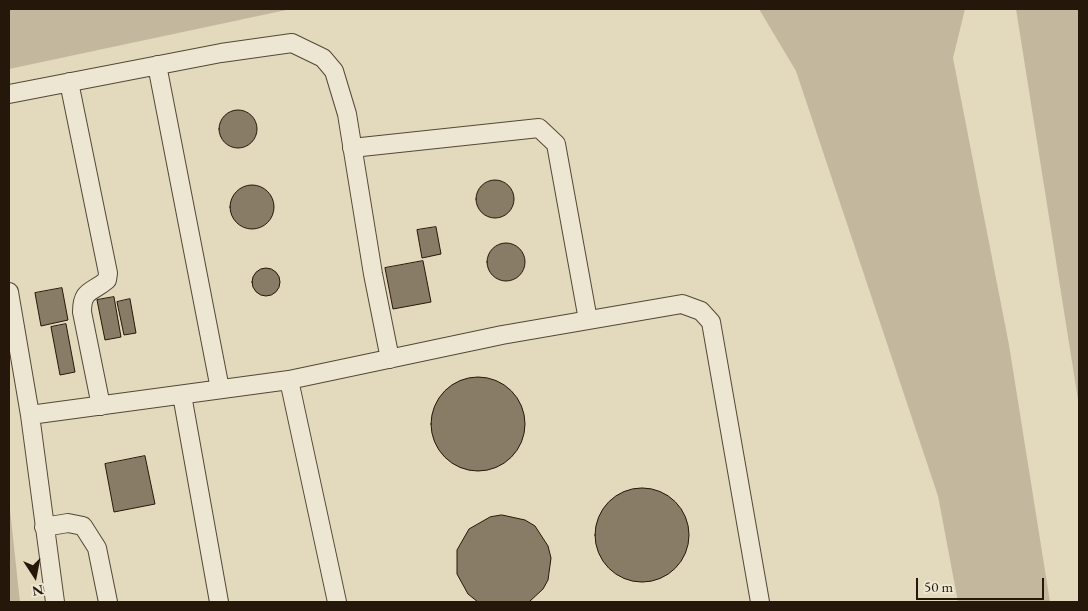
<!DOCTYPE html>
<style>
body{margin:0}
#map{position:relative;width:1088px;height:611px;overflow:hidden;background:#e3d9bc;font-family:"EB Garamond",serif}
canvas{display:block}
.frame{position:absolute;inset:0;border:10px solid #25180a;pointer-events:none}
.north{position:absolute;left:10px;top:551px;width:50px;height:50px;-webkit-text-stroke:4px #ede6d3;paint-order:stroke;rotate:169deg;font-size:14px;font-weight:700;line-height:20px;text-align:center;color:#25180a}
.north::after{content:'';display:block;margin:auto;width:18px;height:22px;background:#25180a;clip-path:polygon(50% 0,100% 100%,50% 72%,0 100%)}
.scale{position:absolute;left:916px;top:578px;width:128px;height:22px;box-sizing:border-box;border:2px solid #25180a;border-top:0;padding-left:6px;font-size:15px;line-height:18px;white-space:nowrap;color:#25180a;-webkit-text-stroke:4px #ede6d3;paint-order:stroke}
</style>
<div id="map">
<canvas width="1088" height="611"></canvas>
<div class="frame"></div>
<div class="north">N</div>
<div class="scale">50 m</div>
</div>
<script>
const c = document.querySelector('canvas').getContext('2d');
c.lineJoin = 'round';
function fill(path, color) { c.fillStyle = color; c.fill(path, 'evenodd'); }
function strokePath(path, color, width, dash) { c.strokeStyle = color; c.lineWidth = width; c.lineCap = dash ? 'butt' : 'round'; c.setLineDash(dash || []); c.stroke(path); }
fill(new Path2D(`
 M9,9H291L9,69Z
 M759,9H965L953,58L1009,345L1050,602H958L938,496L796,71Z
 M1016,9H1079V406Z
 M9,501L20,602H9Z`), '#c3b89e');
const building = new Path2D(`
 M219 129a19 19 0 1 1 38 0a19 19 0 1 1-38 0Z
 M476 199a19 19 0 1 1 38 0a19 19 0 1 1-38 0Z
 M230 207a22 22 0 1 1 44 0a22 22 0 1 1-44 0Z
 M436,227L441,254L422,258L417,230Z
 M487 262a19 19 0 1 1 38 0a19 19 0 1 1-38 0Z
 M423,261L431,302L393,309L385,268Z
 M252 282a14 14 0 1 1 28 0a14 14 0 1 1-28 0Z
 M62,288L68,320L41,326L35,293Z
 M114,297L121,337L105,340L97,300Z
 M130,299L136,333L124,335L117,302Z
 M66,324L75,372L60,375L51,327Z
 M431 424a47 47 0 1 1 94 0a47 47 0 1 1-94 0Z
 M145,456L155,504L114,512L105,464Z
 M595 535a47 47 0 1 1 94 0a47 47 0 1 1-94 0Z
 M502,515L525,520L535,526L548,546L551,558L548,580L543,589L529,602H478L468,594L457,574V550L469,529L490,517Z`);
fill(building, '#887c67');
strokePath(building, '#25180a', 1);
const minor = new Path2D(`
 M157,65L220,389
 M69,82L108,273L107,280C92,293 82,289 82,312L101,406
 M9,94L221,53L292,43L323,58L334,71L347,114L373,274L390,359
 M352,148L539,128L556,144L588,320
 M9,292L30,415L55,602
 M289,380L502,335L682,304L701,311L711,322L760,602
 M182,395L219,602
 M30,415L289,380L337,602
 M44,527L68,523L83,526L97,548L108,602`);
strokePath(minor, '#544836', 20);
strokePath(minor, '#ede6d3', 18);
</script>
